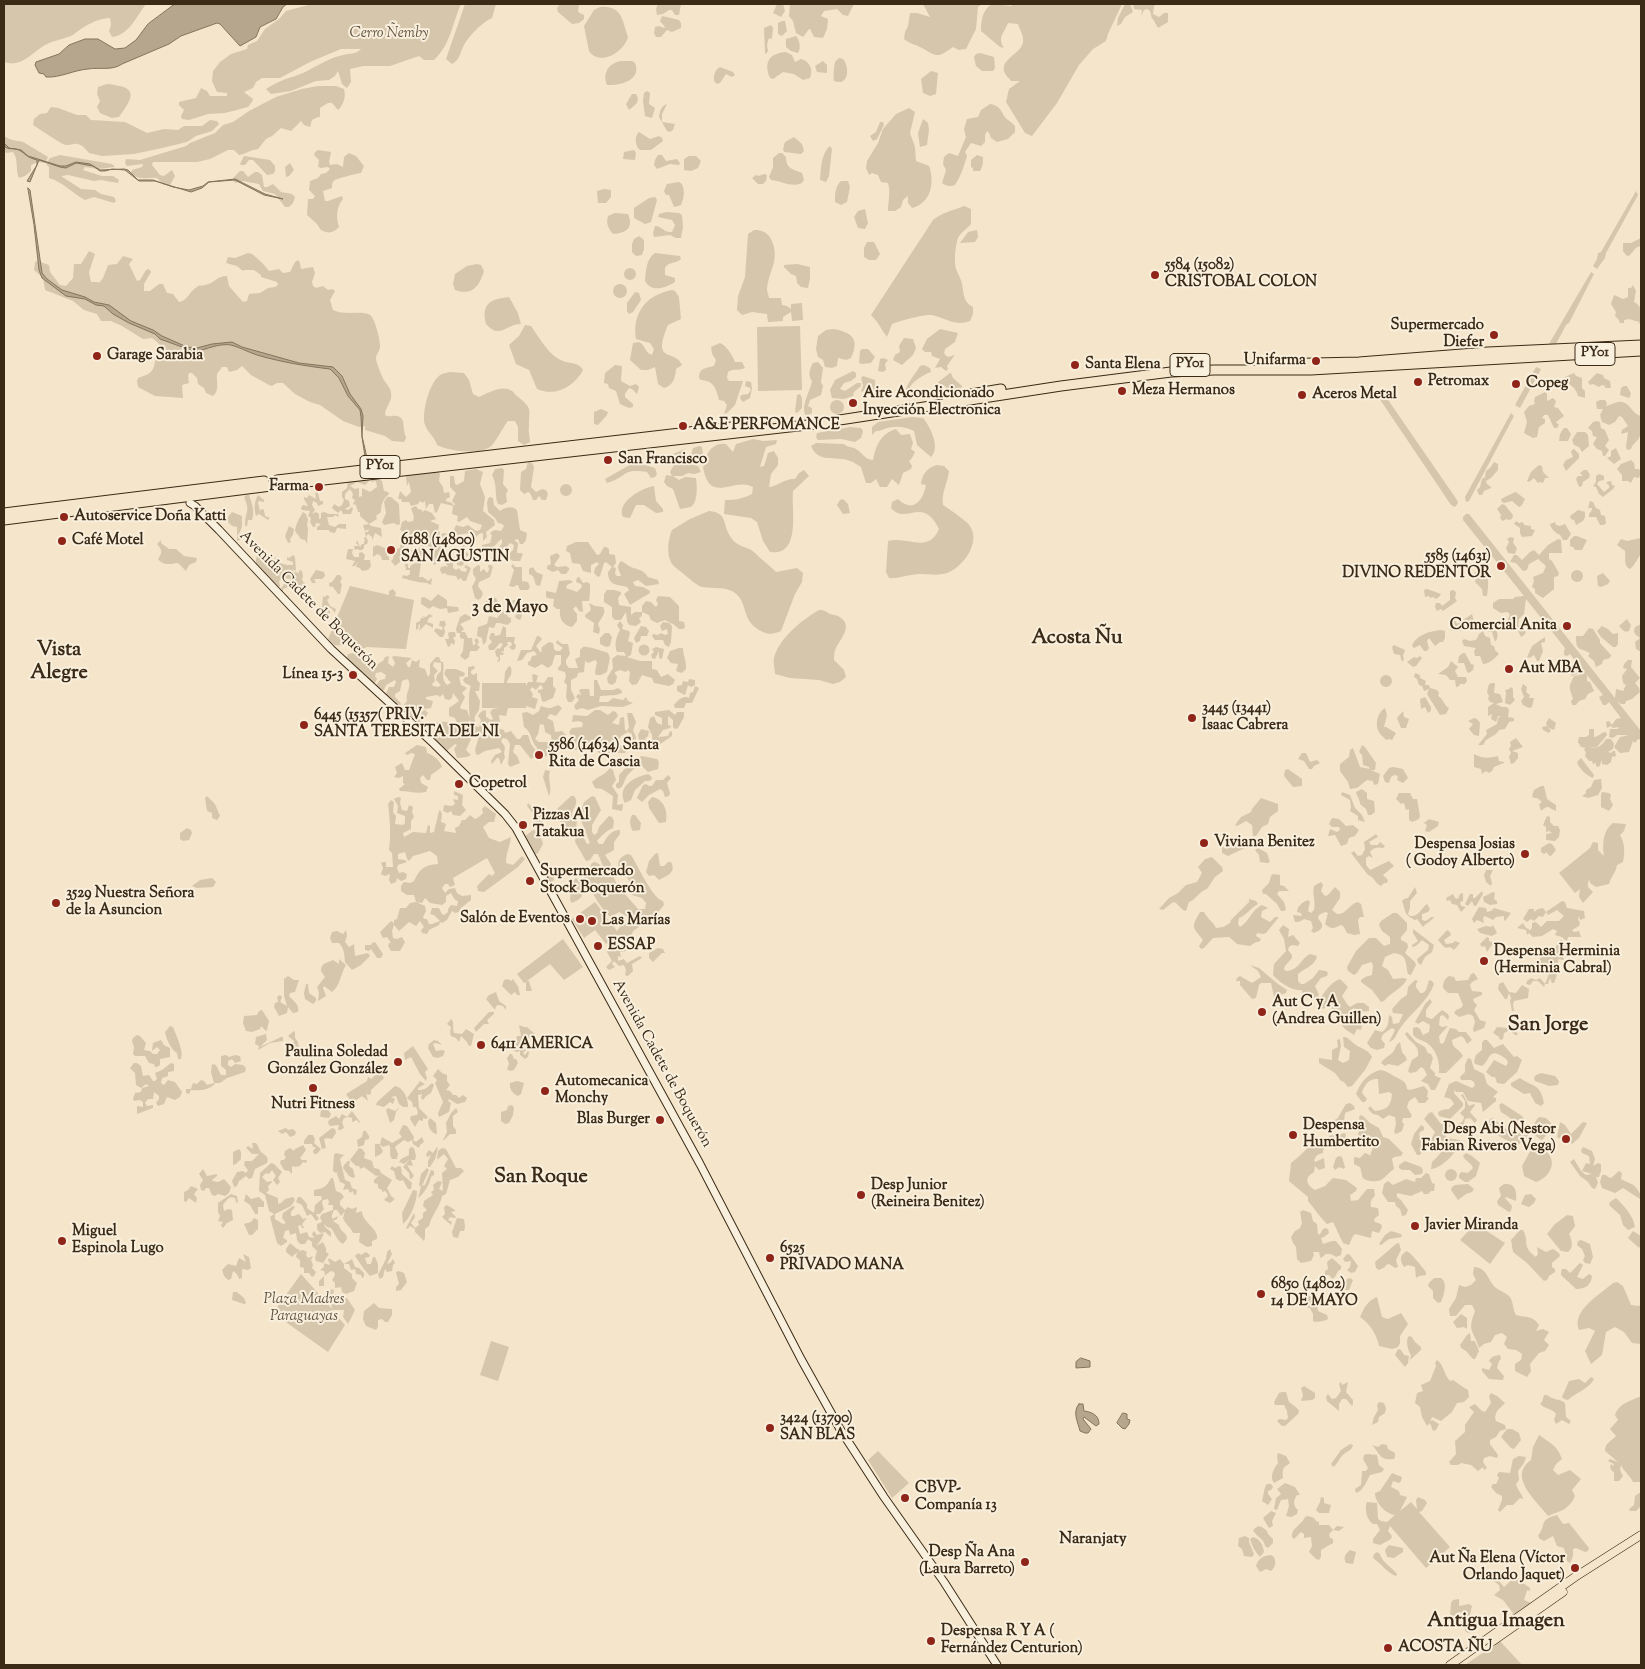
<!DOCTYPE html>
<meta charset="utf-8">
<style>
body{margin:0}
#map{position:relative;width:1645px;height:1669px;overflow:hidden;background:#f5e6cb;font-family:"Sorts Mill Goudy",serif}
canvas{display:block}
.frame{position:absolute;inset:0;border:5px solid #3a2a16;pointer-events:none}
</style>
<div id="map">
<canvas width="1645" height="1669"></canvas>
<div class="frame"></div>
</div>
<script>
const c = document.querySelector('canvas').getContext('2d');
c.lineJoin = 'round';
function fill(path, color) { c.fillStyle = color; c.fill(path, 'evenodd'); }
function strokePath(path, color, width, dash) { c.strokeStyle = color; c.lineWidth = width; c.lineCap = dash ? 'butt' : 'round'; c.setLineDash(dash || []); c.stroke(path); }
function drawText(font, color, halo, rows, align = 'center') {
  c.font = font + ' "Sorts Mill Goudy",serif'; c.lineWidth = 4; c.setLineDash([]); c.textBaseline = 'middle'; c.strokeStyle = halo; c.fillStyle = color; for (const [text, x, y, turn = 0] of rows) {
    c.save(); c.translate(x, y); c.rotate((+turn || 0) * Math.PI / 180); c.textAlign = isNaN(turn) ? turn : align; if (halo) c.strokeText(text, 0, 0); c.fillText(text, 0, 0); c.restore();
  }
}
fill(new Path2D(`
 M4,4H146C137,16 128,36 112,37L109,31L111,25L110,18C100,18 90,23 81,29C76,32 73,36 68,37C60,40 52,41 45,45C31,53 22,68 4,62Z
 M312,4H461C452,24 451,44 434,60H424L419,56L390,66H363L350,69L351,82L347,88L342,84L338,71L335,76L329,80L316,81L291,91L271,94L266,89C281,79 288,79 303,73C316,67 328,58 343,55C350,53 355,55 361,49H341L310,62L280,78H262L256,82L253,88L244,92L253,99L252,102L248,107L225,113L208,114L189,120L182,119L181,116L184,110L179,105V102L196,98L201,88L207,91L210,96H227V93L217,92L212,81L213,71L220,62L231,54L247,49L248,45L257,41L265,29L279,19L286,11Z
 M465,4H496L492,18C482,22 467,38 463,47C460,54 459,60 452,64L446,59Z
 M560,4H579L578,12L584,15V19L579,23L572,24L558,12L557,8Z
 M658,4H681L679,15H675L672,10H669L663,14L657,15L656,9Z
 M777,4H783L785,11L781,17L773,13Z
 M790,4H854L848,16L843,15L837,9L824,11L821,16L828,19L827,29L823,38L814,37L810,29H809L803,37L796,33L793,21L789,16Z
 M923,4H982L978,7L976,29L966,49L959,50L953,47C938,58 937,57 922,48C915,44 910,44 904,39L905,32L908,26L910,13H917L930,17Z
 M992,4L1012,6L1011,4H1122L1108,34L1106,41L1093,49L1079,65L1057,103L1032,136L1025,133L1006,102L1009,89L1020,81H1011C1010,79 1007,77 1006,75C996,60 1022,54 1023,42C1024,36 1020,30 1018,24L1008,23C1004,33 997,38 1004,48L1000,47L981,31C981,21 982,10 992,4Z
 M1125,4H1130L1133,12L1125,17L1121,24L1117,26L1118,18Z
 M1133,4H1158L1154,6L1153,14L1159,17L1164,13H1168V22L1158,28L1153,19H1152L1150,11L1147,9L1144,10L1141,16L1142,10L1134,9Z
 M600,7C622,5 622,20 628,37C624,52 600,67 589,51L584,26L594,10Z
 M662,16L679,20L681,23V28L672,32L667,30L661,37H656L654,33L655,27L659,26L664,28L665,27L660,21Z
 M782,21H785L787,31L782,36L778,34V23Z
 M771,25L773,28L772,39L769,38L767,45L768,51L766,54L765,53L764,28Z
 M796,36C800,41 801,48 798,53L791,51L786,47V39Z
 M786,52L792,55L795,62L801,59C809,61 814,69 810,78L803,80L794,74L783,72L773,79L770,78C763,62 770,53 786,52Z
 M980,53L994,57L995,68L993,71H982L976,66L974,57L976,54Z
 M839,58L843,59C850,67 849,87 834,81C833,79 834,66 835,62Z
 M621,61H632L635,63C642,80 620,86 607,85C602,73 609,63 621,61Z
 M823,61L827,65V73L817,72L815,66Z
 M720,67L733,72L735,75L732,77L726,74L720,83L717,84L714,81C714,75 714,71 720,67Z
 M931,71L938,73L936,94L930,96L923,93L921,79Z
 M107,84C138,87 135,95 119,117L112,118L100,113L97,107L100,101L97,94L98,87Z
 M318,86H336L344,89C346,97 344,104 338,110L332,103H328L320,108V117H318L312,120L310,127L304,125L301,121L291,131L281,128L272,136L266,139L258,149C250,150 246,154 239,155L234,150H228L210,159L197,162H153L152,165L160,175L164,176L172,170L175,176L170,185H164L157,178C147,177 139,181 131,173L132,170L142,167L143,164L127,166L125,163L126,159L140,160L186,146L190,143L215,133L223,125L233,122L249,111L276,97L302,89Z
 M647,91L650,93L649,104L655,108L652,118L645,116L643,101L644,93Z
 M632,94H636C641,102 635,105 629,110L626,104Z
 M667,104L662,114V122L675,124L673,130L670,132L667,131L659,117C660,111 661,106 667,104Z
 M990,104C1003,106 1001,115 1008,120C1011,122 1013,124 1015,126V132L1008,139L997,142L991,138L989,133L987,131L985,135V142L981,146L971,143L965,152L967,156C964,166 961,176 955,185C950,187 946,186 942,183L946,170L943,164L944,157L949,153L958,156L966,137L964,129L967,119L978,117L981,110Z
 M51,107L58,108L77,115H86L91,120L125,122L147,133L164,129L178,130L184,126H202L210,120L217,121L219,124L212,131L196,136L187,142L162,148L134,154L102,156L89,153C75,135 72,150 61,143C51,137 42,131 33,125L34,119L40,114L47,113Z
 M909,108L915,112L910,133L915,147L916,161L929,166C935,183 931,203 912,208L908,203V196L903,200L901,207L895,211H888C888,201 891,192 888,183L881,182L878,175L872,173L869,175L866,168L867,161L878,143L883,129L896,114Z
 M923,119L928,123L929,130L927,145L920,147L918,133Z
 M880,122H883L884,125L877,139L873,141L870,136L876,132Z
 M639,132L650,139L659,136L662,138L663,141L651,150H640C635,146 634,137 639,132Z
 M4,136C11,141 15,140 23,142C25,143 45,155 48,157L45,163L38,162L31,165V171L25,176L19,178C15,169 19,161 13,152L6,153L4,148Z
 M794,137L802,144L804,151L801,154L784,152L783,149L785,142Z
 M830,146L832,149L829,176L826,182L820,180C821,169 821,153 830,146Z
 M318,150L331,152L329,162L330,165L337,164L343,167L344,157L349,153L356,156L364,166L361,173C358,173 336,179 335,180C332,182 332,184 332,188L323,191L325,201H328L342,196L343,199C336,207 336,218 339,227C334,233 328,234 321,230L317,224L307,215L308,199H313L315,196L309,190L310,181L318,178L321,174L326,173L330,169L328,167L321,168L318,167L319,160L314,155L315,152Z
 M634,150L636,153L635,160L623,159L624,152Z
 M779,153H782L786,157C786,169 793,169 802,173L804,180L802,183C792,188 782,181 771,180L769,177L773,167V158Z
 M60,155L112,164L115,167L98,169L85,167L83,170L102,176H113L119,180L118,183L101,180L94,181L68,175L61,176L81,189L95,190L101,194L114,197L116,201L114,203L94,197L85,200C72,193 63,182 49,178V167L46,164L50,158Z
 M658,155H662L666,161L677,159L680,163L679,165L670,164L657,169L654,165L655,160Z
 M977,155L983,157C983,162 983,167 980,171H973V168L971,167V160Z
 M244,156L270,160L275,166V171L273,174L267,175L253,160H249L245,165H241L240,164Z
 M689,156H696L701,161L698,168L691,171L684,170V159Z
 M290,163L294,170L289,176L286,177L285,167Z
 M240,171H243L248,177L255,172H258L262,175L264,187H267L273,184L281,192L292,194L295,197L293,203L289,207H285L275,194L263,191L259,184L243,181L235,183L233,180L234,177Z
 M764,174L767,175L766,181L763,184H758L752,178L756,175L759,176Z
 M841,181H848L850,187L847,202L841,205L835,202C835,193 835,187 841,181Z
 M679,182L682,184C685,191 684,198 681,205L674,207L669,195H666L664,191L667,184Z
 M604,189L611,190V197L606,203H598L597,191Z
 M1636,191L1638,195L1606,253L1605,258L1597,269L1593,266L1597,259L1598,253L1601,252Z
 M655,197L657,200L651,222L645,224L634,218V208L649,198Z
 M964,206L971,209V224C967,229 961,232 958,238C955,247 954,261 956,269C958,274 961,279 962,284C964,294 963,302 973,307V314L970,321C954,327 945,317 931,315C925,314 898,321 892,324L887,337C880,328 880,324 871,315L933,220C941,213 954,210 964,206Z
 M865,209L868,223L865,229L858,228L854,217L858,211Z
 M666,212L679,213L682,215L683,227L681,238H676L670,235L654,237L653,233L655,226C662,226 664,233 672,232L675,225L672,220L658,217L659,214Z
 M615,213L628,214C634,228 626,233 613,234C608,228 606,224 608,216Z
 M754,230C762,230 767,232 771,239C781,260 768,271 767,290C767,291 769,297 769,298H781L782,305L787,306L791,309V304L802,303L803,320L792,321L791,312L783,317V321L768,322L767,314L752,312L742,315L737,310L738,296L745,277L748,234Z
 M977,230L978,237L975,242L960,243L968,232Z
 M639,236L644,240V249L642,255L636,256L632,252V244L634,239Z
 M1641,238L1640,246L1636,248L1629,256L1626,255L1623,251V243H1631Z
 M867,242H874L880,254L876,260H869L864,257V248Z
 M89,251L95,254L89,272L91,282H98L99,283L103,278L108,265L117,264L123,256L133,259L129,264L137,281L140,280L146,270L149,269L151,272L144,284V291H150L159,284H163L167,293L173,294L179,302C188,301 189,291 197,287C201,284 200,287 205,285C213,284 217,276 227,276L229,286L243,302L247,301L249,294L260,293L268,288L275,287L278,285L277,282L261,277V275L254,270H244L243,271L237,266L226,263L228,257L235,258L248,253L252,254C258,259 264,264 269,271L279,269L283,273L290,272L295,262L298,260L300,263L301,269L313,267L315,273L312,282L313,286L316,288L323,286L328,290L332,289L335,291L330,300L333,310C345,316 362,310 370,315C375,318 381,342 380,348C379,352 376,354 376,359C376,361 382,377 384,380C386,384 391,388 391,393C393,401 385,407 385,415C390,418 392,415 397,416C405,418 403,425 404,430C404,433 406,436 406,438L404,442L392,441L385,436L365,430V426L359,427L343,421L320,405L310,402L295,394L283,383H277L272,386L269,385L251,375L242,366L237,370L229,372L227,367H222L217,374C216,382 220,390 213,396L206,393L204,388L198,384L197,378L192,373H189L188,376L189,383L182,385L183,398L155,396L138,387L137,381L138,378C146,375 152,374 154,366C155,363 155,360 156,358C162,347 164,347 152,338L143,339L122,326L111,321H101L97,314L84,310L73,301L45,290L43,278L34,270L35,262L37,261L49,265L50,272L60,285L66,286L73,278L74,264H81Z
 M655,253L680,256L681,259C676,264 669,261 665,268V275L675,278V282C665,288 652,293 645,281C646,271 646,259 655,253Z
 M477,264L481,265L484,271C479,287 472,296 455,290L453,284L455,274L467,266Z
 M797,264L810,267V279L808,288L801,287L797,283L796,276L791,274L784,267V265Z
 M624 274a6 6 0 1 1 12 0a6 6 0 1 1-12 0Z
 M1591,272L1594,274L1569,323L1566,325L1556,344H1549Z
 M613 291a7 7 0 1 1 14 0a7 7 0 1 1-14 0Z
 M1633,285L1636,291L1634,302C1644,307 1641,317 1641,327L1639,322L1629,319L1624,320V323H1620L1619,320L1615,316L1616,312L1611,304L1614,295L1623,299L1628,297V288H1631Z
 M672,290L675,291L679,297L681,319L668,325C651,365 675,348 682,365L676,369C675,378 674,385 664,388L658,384L655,367L648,370H641L630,360L633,343L639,342L642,344L648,353L652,355L654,349L650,343L636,339C632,313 646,295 672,290Z
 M635,292L639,293L641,300L633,312L629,314L627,311V303Z
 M509,297L518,313L521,324C506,324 500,340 486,324C481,304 490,299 509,297Z
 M525,325L531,326C539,337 549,356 563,361C571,364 579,362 583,370C574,387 555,397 537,389L529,370L516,364L509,345L519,336Z
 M800,326L802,390L758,391L757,327Z
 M833,329C852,332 860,339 851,358L846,360L838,358L837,366L832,368L825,367L823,360L818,357L816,349L818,336L826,330Z
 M940,329L958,333L955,342L945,349L944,353L946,356L949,357L954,355V356L947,366L948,369L946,371L941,367L935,368L940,359L932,356L931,352H925L922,349L927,339Z
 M904,338L913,339L916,348L913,355L902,365L893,360L895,355L900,352L899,346Z
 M720,343C726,345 733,356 735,362H742L745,368C740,371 734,368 728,372L727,378L729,381H743L735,405L727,413L724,414L727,405L724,401L719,400C716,388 714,381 701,380L699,378C699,368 706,368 714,366L716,360L712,354L711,347Z
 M862,349H868L875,357L871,363L862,364L859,363L860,351Z
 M883,358L888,360L885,364L886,370L883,372L878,371L880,359Z
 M818,362L823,368L821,382L823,386L821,395L810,400L808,406L812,408V413L806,416C800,406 810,392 812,381C808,376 809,369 813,363Z
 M615,365L622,366L621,381L630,386L636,384L639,387L637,394L632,389L629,388L625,394V397L633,404V407L629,408L620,404L616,391L609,388L608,384L604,383L605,373Z
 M924,365L930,368L931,372C926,373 916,380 913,383C909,387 910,390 905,393C907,382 915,375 920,366Z
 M1536,367L1541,369L1520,408L1515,405Z
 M853,371L856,373V377L851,381L844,383L840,389L845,391L857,383H861V386L854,392L853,396L844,399L832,398L830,390L835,380Z
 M450,372L464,373L469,380L473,394L479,397C488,393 502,384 512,391C514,392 515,395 517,396C533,409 529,408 529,426C528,431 530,437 530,442L524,445L518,441V427L515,421H508C503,427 495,444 490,447C479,455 448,451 437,445C435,437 428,433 425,425C421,413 430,379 442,374C444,373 447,373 450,372Z
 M950,373H951L953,378L962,386L961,389L954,391H948L945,386L937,383Z
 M1574,373L1576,376L1582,378V388L1585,391V398L1578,396C1575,384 1568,387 1565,377Z
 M1597,373L1603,375L1604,378L1610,381L1611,388H1605V386L1602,385L1599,387L1593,384L1590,385L1588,382Z
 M863,376L875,380V390L871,392L867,390L861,392L863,385L861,378Z
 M746,381L751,382L752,389L750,398L743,402L740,398L741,395L748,394L751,390L750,388L745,386Z
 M1624,386H1627C1629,391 1633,393 1629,398L1620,395L1621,388Z
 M1381,392L1384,394L1457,500L1458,503L1455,507L1451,505L1379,398L1377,395Z
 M1545,392L1547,394V401L1553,398L1556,401L1554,407L1558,408L1564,416L1556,422L1559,425L1557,428H1554L1548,415H1544L1542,418L1545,419V423L1539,427L1537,437L1533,438L1524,433L1527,422L1524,412L1529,406L1535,404L1534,401L1535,397Z
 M800,394L802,398V408L797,413L795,412L797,395Z
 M830 407a7 7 0 1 1 14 0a7 7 0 1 1-14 0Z
 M1600,400H1605L1607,403L1606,406C1611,405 1618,401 1622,402C1631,404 1632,414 1641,416C1641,422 1643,432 1639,438C1636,443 1633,443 1631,449L1627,450L1626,447L1628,432L1621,434L1622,430L1628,426L1622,417L1619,416L1615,422L1609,425L1602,422L1600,415L1603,409H1597L1596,402Z
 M601,409L608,412L607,415L598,425L594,424V412Z
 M1511,413L1514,416L1469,501L1466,502L1465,497Z
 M912,417L923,418C930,426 941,448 931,457L917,445L914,431C901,425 891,426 879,431H876L872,435V427L878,422Z
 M1597,421L1600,422L1601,428L1605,430L1609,440L1605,446L1609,450L1605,456H1603L1602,451L1597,449L1593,444L1597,437L1593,436L1592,431L1588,428L1593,422Z
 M850,427L861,428L863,431L861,438L855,442L841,439L818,440L816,437L817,433Z
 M1564,428H1567L1571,434L1568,441H1559L1560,434Z
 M896,429L901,435L910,434L913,443L911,449L915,452L912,458L909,461L912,466L911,469L903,473L899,485L892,479L887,487H880L876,479L871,483H866L861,467C857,465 854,462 850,461C835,455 818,464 811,446L816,443L844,444C848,448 851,446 856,449C863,453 864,459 873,460C876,446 880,434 896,429Z
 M1577,432H1585L1588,435L1589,446L1582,452L1579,447L1574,445L1572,440Z
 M753,439L763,441L777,440L776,444L766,447L760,467L764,466L768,453L774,451L778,458V465L771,474L769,487C778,486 785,478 795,479L799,473L804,470L809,476L793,491C791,508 802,557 770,552L763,541L757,522L751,518L724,514L725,500C735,500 742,499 752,494L753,487C734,476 710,506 703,467L708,460L707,455C711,447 717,443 726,444L733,452L736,444Z
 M699,446L702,447L703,455L700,462L694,461L691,455L693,448Z
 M1616,448L1621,459L1614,464L1607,458L1611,456V451Z
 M685,449L682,459L689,464L698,466L701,472L694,474L688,473L682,476H673L679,480L685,477L696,478C697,485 698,501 692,506C689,508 683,508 680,509L673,489L667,486L664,482L666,475L672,476L670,472L675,463L673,456L669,457L668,456Z
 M1573,449H1574L1579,454V458L1566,471L1563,465L1566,460L1573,457L1571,452Z
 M1631,460L1634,463L1635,469H1639L1641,472L1639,478L1634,477L1631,483L1628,481H1622V475L1617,469L1621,464Z
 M528,462L532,463L534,467L531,487L536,492L542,489L546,490L548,494L546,500H542L539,496L536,500H533L530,493L528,492L524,494L520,490L521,472L526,469Z
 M635,462L655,468L657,474L655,477L651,478L647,472C621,468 628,477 607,483L605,479Z
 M1494,462L1498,464V470L1491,478L1486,481L1487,484L1491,487V488L1484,491L1482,495H1479L1477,490L1480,487L1482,479L1485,477L1486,471L1490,468Z
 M937,465L944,466L949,471C948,483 941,492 943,505C949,509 967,521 970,526C981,543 963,567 947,573C938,576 929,574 920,574C909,574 899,579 889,578L886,572L888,541C908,536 928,554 939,529C922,495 907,526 891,508L892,502L898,499C912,513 923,502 926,485L921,484C922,474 928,467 937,465Z
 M1539,465L1542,466L1543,472L1549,478H1545L1543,483L1540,482L1538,483L1534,478L1529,482L1527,481L1531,472Z
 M502,468L504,470L503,484L508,490L506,494L507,502L502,505L498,504C494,496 498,486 492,475L495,469Z
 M476,469L483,472L480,484L485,497L483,511L494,520L495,525L486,532L487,537L483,541V533C475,534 476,540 472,545L469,544L470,538L472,537L470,533L456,535L453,532L456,525L463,527L468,525L476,531L480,530L482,525L470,521L467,517L459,522L457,521L458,516L452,514L453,506L441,503L437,512L435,513L433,504H429L426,509L425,501L423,503L420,501L418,504L411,506L409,502H402L401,499H398L400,491L406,497L411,492L409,482L407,486L406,477L408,474L437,471L440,474L439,481L443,487L444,493L449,492L450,497L446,499V501L452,503L454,506L455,504L452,501L456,493L450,487V476H454L455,484L457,485L464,481L465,471Z
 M1584,470H1587L1590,475L1589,478L1583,482L1582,486L1579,487L1576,479L1578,476H1583L1580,473Z
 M1599,474L1604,476V480L1599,481L1597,484L1604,492L1609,488V485L1606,483L1607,482L1611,481L1612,485L1615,486L1613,489L1603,497L1599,494L1596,487L1593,486L1596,482V476Z
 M369,475L370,480L365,485L357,482L350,486L355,489L359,488V497L362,496V488L370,492L377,487L376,481L371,482L372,476L382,481L384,491L388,492L389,494C383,499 381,504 381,512L376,516L377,519L369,524L371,526L381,528L382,537L375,533L372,541V537L368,534L366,537L368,541L367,544L364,545V548L362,550H359L358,549L355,550L354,546H359L356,543L357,540L360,547L362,544H364V541H365L364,538L366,537L365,532H368L369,529L365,531L363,525L369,524L360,516V512H358L356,505L353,504L355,500L352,498L353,494L350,489L345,494V499L349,501L350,506L345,509L348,510L352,507L353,509L351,514H343L341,510L338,513L332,508L334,504L339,507L342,505L344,500L342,497V492L347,488L348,481Z
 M560 490a6 6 0 1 1 12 0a6 6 0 1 1-12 0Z
 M654,486L656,501L663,509V512L656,513L644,505H636L630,518L623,517C616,502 642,488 654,486Z
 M315,492L318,493L320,501H323V504L318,506L317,503L313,501L312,505L315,510L312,514L316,512L319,514V519L321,518V513L324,512L329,514H338L339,517L335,515L333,517H327L329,525L335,527L339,524H346V529L337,528L335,533L330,532L329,530H317V527L321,524L316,523L315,527H313L310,522L311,518L308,516L310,511L302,510L301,508L303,505L308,506L304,499V497L307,498L309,495L316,499Z
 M1516,492L1525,499L1522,505L1519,507L1512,501L1504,503L1502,502L1501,499C1505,497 1512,493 1516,492Z
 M247,495H249C252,503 255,511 252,520H248L247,526H245C245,510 251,513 244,497Z
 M258,495L264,500V502L259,501L258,503L260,511L262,509L264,510L265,516L270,518L268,520L259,514L256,516C254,510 254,501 258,495Z
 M387,497H391L399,504C399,507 400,521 400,524L397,525L394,523L384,525L382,522L386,513L384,502Z
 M489,497L493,498L494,505L500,511C504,508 511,505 517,510L520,530L527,533L526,540L523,544H520L518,539L514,540L518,543L517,553H521L523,554L520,561H513L508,558V555L513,550L514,545L510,543L504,550L503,556L497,559L493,557L495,550L502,544V539L499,541L489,552H484L482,550V545L490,543L492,535L490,534L491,532L495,530L501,531L504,526L502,524L498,523L495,518L488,512L487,502Z
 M843,499L848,504L850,513L843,514L837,505L840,500Z
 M1590,501L1593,502L1596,508L1600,510L1601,515L1605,516L1606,523L1604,525H1600L1596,517H1589V514L1592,510V508H1588Z
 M1502,504L1505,505L1513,515L1512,519L1509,520L1506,519L1503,521L1500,518L1501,515L1497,509Z
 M416,506L418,509L422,510V512L425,510L432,513L436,519L430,521L439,525L438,531L440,532L439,537L443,533L448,534L450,538L457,540L459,537H463L467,541V546L463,547L460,544L439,538L437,542L441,545L440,555L439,556V559L435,565L433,564L434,561L432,556H422L419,577H423L428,581L432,578L431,585L427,583C419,583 411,580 402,578L403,575L407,576L410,574V570H406L405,564H408V568H410L411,565L416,563L415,560L417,553L412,554L411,550H416L421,547L426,552L430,548L426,543V536L423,540L425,543L423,547L417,542L419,538L415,537L413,533L410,535L407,530L404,532L400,530L402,522L406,520L408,522L413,521L414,517L411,508Z
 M1578,510L1585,512V517L1583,521L1576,525L1574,520L1571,519L1570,516Z
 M709,511C728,513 722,523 730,536C738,549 747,545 755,553C762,560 769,565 776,572L797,568L803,573L802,582L795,594L781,631C774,634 769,635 763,632C740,622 749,603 735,593C726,586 713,589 702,587C697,586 690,579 686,576C682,572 675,568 672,564C666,555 668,539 672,530L690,519Z
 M232,512L242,516V527L239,534L243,537V539L237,541V527L232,526L228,522V517Z
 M303,512L306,514L308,520L307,525L308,529L307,544L305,540L301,539L295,531C296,523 299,519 303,512Z
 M1466,514H1469L1615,698L1616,689L1623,691L1626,685L1623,683L1622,676L1627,669L1623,668L1624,664L1628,660H1632L1631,667L1640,678L1635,683L1639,688L1640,692L1632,699L1626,701L1625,704H1621L1617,701L1641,731V740L1638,739L1635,743L1633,741L1629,752L1620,753L1614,747L1620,737L1629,735H1617L1613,738L1609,737L1610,729H1618L1619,727L1613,728L1611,726L1607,728L1606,722L1609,721L1612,725L1616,719L1621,718L1609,702L1606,705H1603L1599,697L1603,695L1587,675V681L1590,682L1594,691L1588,694L1585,699L1579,701L1576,705H1572L1571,701L1573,699C1569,685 1568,689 1574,676L1581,675L1577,674L1572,676L1568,671L1574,668L1577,663L1570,654L1567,656L1564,655V651L1565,648L1526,599L1524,614L1519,619L1518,625L1526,632L1524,635L1521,637L1516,627H1509L1506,624L1510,614L1507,612L1501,613L1493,608V603L1499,599H1513L1515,597L1524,596L1463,520V517Z
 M1516,521L1519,523L1523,522L1524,525L1531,526V529L1535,530L1532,536L1522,537L1520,533V528L1514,524Z
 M1555,522L1556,525L1560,526L1565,524L1571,534L1567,540H1563L1560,535C1556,533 1551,529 1550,524Z
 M289,526L294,529L293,535L290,539L291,542L288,543L285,536Z
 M402,534L404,537V550L401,555L400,562L395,566L391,561L393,559L395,549L400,548Z
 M1574,536H1577L1587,540L1582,550H1575L1573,547L1570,546V540Z
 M1510,537L1514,538L1513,543L1517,548L1515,554L1508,553L1506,548L1509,542L1507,539Z
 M1641,538V554C1637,559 1635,565 1630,569C1623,566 1626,558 1625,551L1617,545L1621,539L1627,541Z
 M1558,539L1561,540L1562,553H1549V559L1552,561L1559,573L1558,576L1554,577V589L1543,598L1535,593V589L1532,587L1534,581L1533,577L1543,573L1546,566L1538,559L1529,564L1527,570L1523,571L1516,563L1510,562L1514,555H1517L1522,560L1530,552L1534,550L1539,555L1548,545Z
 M161,540V543L169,549H176L184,556L197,558L196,562L189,565L186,571L178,563C170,564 163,566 158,559C163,552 162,550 157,544Z
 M588,542L597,555L600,554L604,547H606L609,549V554L615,555L616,563L613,567L616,568L615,574L617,576H621C620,571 615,567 621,561C624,562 626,564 629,566C636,570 642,568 648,577L658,580L659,584L646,586L638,580L633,582L635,586L643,587L650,591V593L630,605L624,594L629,590L627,587C617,584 608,586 608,572L612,567L606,562L604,563L600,576L598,577L594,573L595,568L599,564L597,562L591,565V573L583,571L580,564L572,563L570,553L566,551L567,546L576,542Z
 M377,545L390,550V554L386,555L389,557V560H382L381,556L377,554L373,557V547Z
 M348,549H353L352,553L354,557H359V553L362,552L365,555L364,560H370L371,566L368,570L362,571L360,568L356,567L358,561L355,566H352L355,561L346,559Z
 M264,550L266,561L270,564L274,562L275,557L278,558L280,563L287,565H293V562L287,560V557L289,558L293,555L295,557L296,571L292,569L294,572L299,573V570L302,571L303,576L302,580L305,584L301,588C292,586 293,585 283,589V592L289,597L287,598L280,590L286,581H289L291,579L283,578L279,581L280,586L277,590L256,570C256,561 254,555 264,550Z
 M461,551L468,553L469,555L464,558L463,561L465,562L462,566L457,565V554Z
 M557,553L560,556L554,565L557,567L566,566L569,568V570L566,574H561L558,570L553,572L547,569V566L551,564L550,556Z
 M446,556L453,562V568L456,570L459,568L461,571L466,572L467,569L464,567L466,565L471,568L466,581H463L461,578L458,580L456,576L447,575L445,573L442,574L440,570L441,567L445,566L448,567L444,560Z
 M513,564L515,567H522V581L528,582L530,587L528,590H520L518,585H516L514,587L509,586L514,570L511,566Z
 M478,565L480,566V572L484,569L487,573L489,570L488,565H491L493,567L490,577L479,582L478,586C481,591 485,592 481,598L478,600L475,598L472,587L476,579L473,574V569Z
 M533,567L536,572L543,575L540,586L536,585L533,576L529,574V569Z
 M316,570L324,572L325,576L322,579H314L316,583H312L310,579Z
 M1477,570L1481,575L1487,576C1489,583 1488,589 1487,596H1483L1482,589L1475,582L1476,578L1473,575Z
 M1571 576a6 6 0 1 1 12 0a6 6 0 1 1-12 0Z
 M1603,573L1610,581L1608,584L1601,587L1598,586L1597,576Z
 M337,575H340L342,578L340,582L342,584L340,594H338L333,587L329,586V583L332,582Z
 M579,577L583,583L587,582L590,584C590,590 590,596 589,601H582L583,612L579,611L576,606L573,609L577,614V621L572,627C562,625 559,618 560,609H557L553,606L554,599L547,598L546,596V591L556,593L559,581L570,580L573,582L567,585L566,588L577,592L582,587L581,584L576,582L577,578Z
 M350,586L389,595V591L393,589L396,593L395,596L414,600L406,649L367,647L363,649L353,646L334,645L328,639Z
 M1427,589L1441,594L1439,597L1436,599L1433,597L1430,598L1429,596L1425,597L1424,590Z
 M607,590H614L621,592V594L618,598L619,605L631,607V615L635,612H642V606L646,601L651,602L656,607L658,604L656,600L658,596L670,597L679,606V621L684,622L685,627L683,629H679L673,624L665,620L657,623L651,620L649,615L642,612V616L639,618L641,622L636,626L629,625L627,621L626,612L621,620H615L612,617V607L604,602V594Z
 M1453,590L1456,592L1455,598L1457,601L1443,611L1441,609L1437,611L1435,607L1436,603H1440L1442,606L1450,600V591Z
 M438,594L447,600V606L458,607L459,611L448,613L447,608L440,609L433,606L429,609L421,604V598L424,597L431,601Z
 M327,595L330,597L327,600L330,606L336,609L335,613L331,608H328L330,612V614L328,613L325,617L323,612L324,608L322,607L323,596L325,597Z
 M486 603a6 6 0 1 1 12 0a6 6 0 1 1-12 0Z
 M514,600L519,601V604L512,607L513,609L520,606L523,609L521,619L519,620L515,617L517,611L508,612L507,609L509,602Z
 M589,603L595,606L603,607C607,613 601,618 598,624L600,629L599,634L593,632L594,623L585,617V615L591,610Z
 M819,610C825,610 826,612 830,614C832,615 837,615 838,616C855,625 840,639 836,648C834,652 834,656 834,660L844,670L846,677L840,682L833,684L819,680L790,678L775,674C775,669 773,663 774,658C779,638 802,620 819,610Z
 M503,611L506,612L508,617L511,618V622L507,625L500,623H496L494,628L489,627L486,642L483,645L482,638L477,636L478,627L487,624L489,616L497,618Z
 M429,614L433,616L429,618L427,622L433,624V628L426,624L419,631L420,625L419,624L418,629L416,630V623L420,621L421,618H425L421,616L426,617Z
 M465,614L471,617V619L460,624L464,629L461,632H465L468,638H472L473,646L476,643L474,640L477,638L479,642L477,645L480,647L477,651H470L469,657L465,660L460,656L463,651L464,639L460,638V633H457L456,629L460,617Z
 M1472,614L1474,621C1468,628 1459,634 1450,630L1454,625L1449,621L1451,618H1454L1457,624Z
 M444,619L446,625L444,627L445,632L443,637H440L434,631L436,628L442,630L443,627L439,626L440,621H444Z
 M1627,619L1631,625L1629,631C1623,633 1623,629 1619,626Z
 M620,621L623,625L622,629L629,631L630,633L628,641L633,643L631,655L627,657L640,661H652V669L657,670L661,677L668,674L675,680L673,684L669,686L654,683L652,678L642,675L637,684L632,685L629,681L630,672L628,670L626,672L620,670L615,672V674L617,676L616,682L612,685L608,683L607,678L613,668L612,659L617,655L626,656L624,652H617C614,645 616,637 620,630L617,625Z
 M663,622L670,623L672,627L671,642L669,647L665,645L663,640H655L652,636L653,634L658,635L661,633L665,635L668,634L667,629L662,631L660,626Z
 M1490,622L1494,623C1495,630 1501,635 1495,642L1492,632L1487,631Z
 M1641,624V652L1636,649L1635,642L1640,638L1635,634L1634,631L1635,627Z
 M503,626L506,628V637H515L514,643L516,645L515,649L512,650L509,647L512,645L511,642H507L508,645L504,648V651L500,652L504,653L503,655H500V661L497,662L499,658L496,656L495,651L498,648L500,649L503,644L500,643L494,650H489L488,646L492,642L489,638L491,633H494L495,636L500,635Z
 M641,626L646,627L649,631L647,636H641L640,641L636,643L634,638Z
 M1602,626L1608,629L1613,634L1618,633V644L1616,647H1613L1601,637L1597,631Z
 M1589,628L1593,629L1600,640V643L1611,655L1610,658L1603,660L1602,664L1596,667L1594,661L1588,656L1590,653C1579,647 1576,652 1576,636H1583Z
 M1441,630L1445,631V638L1443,642H1440L1435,646L1429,638L1427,641L1429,648L1427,651H1424L1420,645L1414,648L1412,646C1416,635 1430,631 1441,630Z
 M1483,631L1485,636L1490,638L1491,645L1494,646L1495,650L1499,654C1495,658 1489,664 1483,664L1480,656H1475L1474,651L1476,648L1464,646L1462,641L1464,639L1470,641L1476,640L1479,634Z
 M450,632H455L456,636L453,638L455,641L454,645L451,643L450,646L448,647L445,639H449L448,633Z
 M609,633L612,637L610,646L606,647L600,644V638L605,633Z
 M537,636H539L542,639L536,646L541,653L542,647L549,642L553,643L554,649L556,651H560L563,648L556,643L557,640L562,644H568L570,654L566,660V664L569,668H578L575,659L580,657V650L583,647C588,646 602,651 608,653L610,658L607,672L601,675H596L595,672L597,662L595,660L588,663L585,661L584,672L578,673L577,677L571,680V690L575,698L572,702H568L566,697L567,685L564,682L566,677L565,672L558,670V668L561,664V655H555L552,665L548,668L542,664L535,668L528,665V662L530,661L532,656L537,655L534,651L527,653L522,660L517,661L521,650H531Z
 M1545,637V642L1541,643L1543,651L1539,661H1537L1534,655L1530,658L1527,657L1532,646Z
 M638.5 650a5.5 5.5 0 1 1 11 0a5.5 5.5 0 1 1-11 0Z
 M1394,645L1405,650L1403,656L1404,659L1402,662L1400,655L1394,654L1392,647Z
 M656,647L664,649L662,659L659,658V651L655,659L652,658L651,655L654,652L652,649Z
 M679,648H683C683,656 687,662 686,669L682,673L676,671L678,664L671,663L667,658L670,651Z
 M353,653L358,654L362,660L370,659L373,665H376L383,661L385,657L389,656L388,663L393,667L395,663L392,657L394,656L412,658L406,663L408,667H410L412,660L416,662L420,659L419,667L425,669L428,677L430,674V664L436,657H439L441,662H443C445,670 440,679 447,685L451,683L444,674L446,669H456L465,673L464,676L459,677L461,685L467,688L462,693L465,697L460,707L461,709L467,710L470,719C469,712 468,692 471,686L465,683L463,680L465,677H468V667L474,666L475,668L471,671V673L473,675L477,673V680L480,683L479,691H475L480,701L479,710C473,719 474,717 477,727H479L481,720L478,716L480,713L484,710L486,711V717L491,720L493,719L490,712L493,709L499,708H482V683H504L505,672L509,666L511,667C513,678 508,676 507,683H526V686L528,682H533L532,675L534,674L538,676L536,682L544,683L548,677H553V686L556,689L553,698L544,702L542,701L540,693H538V690L543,689L542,686L540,685L536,690L532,687L530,690L533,694L532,697L538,699L535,709L526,706V708H508L506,716L499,715L500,723L498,724L497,728L504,730L505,733L511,731L517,739H520L523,735H528L531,744L536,751V756L531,759L520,745H515L513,752L517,756L520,763L510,767L508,764L510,744L507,739L503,738L501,741L505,747L504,754L505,757L501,765L499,758H497L492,764L491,761L495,755L502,752L499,748L485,751L478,755L476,754L475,750L479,736L473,730L470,720L463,728L456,721L455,718L449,716V708L459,701L453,693L452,698L449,700L445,699L443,694L440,697L437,695L426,697V699L433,701L431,708L425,709L423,707L415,709V713L417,714L425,710L428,713L424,720L417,726L415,719L412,720L405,714L410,708V704L404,708L403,706L407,701C405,693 411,689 409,681L407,679L402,681L400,691L395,694V697L400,702L402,707L400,708L393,705V701L385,696L389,687H394L396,682L395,680L386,685L384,690L379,691L376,689L377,684L380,680L385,679L386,675L381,672L376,673L375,676L377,679L374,685L355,665H350L346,661L348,654ZM434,662L441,663V671L437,675L436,680L441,685L438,687L433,686L432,684L435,681L434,675L438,671L433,666Z
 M1463,653H1465L1471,664L1474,665L1473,670L1469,673L1467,672L1464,663H1458L1459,656Z
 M1420,656L1422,658L1416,666L1413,667L1407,662L1414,657L1417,658Z
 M1451,661L1458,667L1455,671L1458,677H1466L1467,681L1465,684H1460L1459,686L1456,687L1455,680H1450L1446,675L1438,674L1448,667Z
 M1415,673L1420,675V678L1426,681L1425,685H1429L1430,688L1437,690L1439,693L1438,696C1444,699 1444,706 1449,708L1446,714L1440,715L1427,694L1429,689L1424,691L1422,686L1419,685L1417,679L1414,677Z
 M1380 681a6 6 0 1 1 12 0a6 6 0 1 1-12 0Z
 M689,679L695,680V685L691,687L688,685L685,695L677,691V686L682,685L683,681L688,682Z
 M594,680H597L601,690H613L618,688L622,691V693L616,695L600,696L599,702H608L613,698L623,700L626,697L628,701L633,703L623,707L601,706L588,710L582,708L576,710L574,706L579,700L576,697L578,694L581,695L579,690L581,689H589L590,696H594Z
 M1492,683H1495L1494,693L1500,694L1503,702L1496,704L1502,707H1507L1509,710L1508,717L1514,718V721L1509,722L1505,729L1499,730L1496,734L1486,740L1483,745H1478L1487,734L1486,730L1497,724L1498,718L1501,716H1498L1496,722L1491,719L1492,714L1488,716V707L1494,703L1490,702L1488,699L1489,696L1487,692L1489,684Z
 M1523,684L1527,687L1526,692L1530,695L1529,698H1534L1532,707L1529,708L1523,705L1521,701L1524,697L1521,689Z
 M695,686L699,688L692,703H686L684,708H675L674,705C678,700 683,695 689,698L690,693L693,692Z
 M1511,687L1513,689V697L1515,700L1510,705L1505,703L1506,693L1505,690L1509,689Z
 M1425,697L1431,707V711L1428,713L1425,707L1421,709L1420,699Z
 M558,705L562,708L556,716L550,714L547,718L553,721L555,732L562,731L566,735V745L560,749L552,745L551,735L545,732L544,725L540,724L538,734L535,739L539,742H549C553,750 548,758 539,758L537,754V748C531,742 532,732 524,727L522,713L527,712L533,715L539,711L541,706C550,709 549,709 558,705Z
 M1385,708L1387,715L1384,727H1386L1396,733L1392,740L1389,739L1386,740C1384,737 1379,734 1378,730C1375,723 1378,712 1385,708Z
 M595,710H600L608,715L613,711L616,712L618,716L612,723L619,725L620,718L624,717L625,730L627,731L629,727L627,713H632L636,722L633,730L636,737L634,748L630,746L632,734L628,732L621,736L619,740L620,745L628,747L625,753H599L596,750V741L585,748L575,750L572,746V737L569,732L572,728L582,727L583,723L579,721L572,722L573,715L587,716Z
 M669,710L675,715L677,712H684V717L678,728L675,729L673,727V720L668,716V725L671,726L670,728L663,730L658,737L668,736L670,731L672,732V736L653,749L652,735L648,727L650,718L654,716L657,723L662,725V718L655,715V712Z
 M1403,711L1404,717L1409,719L1406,728H1401L1397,718Z
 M1474,718L1477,719L1480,723L1479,736L1474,735L1469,729L1473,724L1468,721Z
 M1549,718L1556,723L1554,730L1547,727L1551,730L1549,733L1543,730L1542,727L1547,726L1546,723Z
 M437,722C441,722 446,721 450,723C458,726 462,731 471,730L469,737L471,739L466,750L471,755L467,757L457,758L454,749L457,745L455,744L446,752L434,741L431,735L435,731L434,726Z
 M641,729L649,731L648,736L645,739L647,743L650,745L649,751H641L642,747L640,745L638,735Z
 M1589,729H1594V737C1599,737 1601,732 1606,732L1607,735L1597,747L1589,748C1598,748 1601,747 1606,739H1611L1614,744L1613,749L1608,752L1611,753L1613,751H1615L1616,756L1612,757L1611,762L1607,765L1602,764V760L1599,767L1596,766V763L1593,764L1592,761H1589L1585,756L1586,753L1584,749L1586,748L1581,747L1578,742L1579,737H1586L1589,735Z
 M1516,738L1523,747L1512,751L1518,753V758L1514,763L1511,764L1509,757L1511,753L1509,749L1511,746L1510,742Z
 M417,745L426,747L427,753C432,754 441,761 442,767L431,775L430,780H427L423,775L420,778L421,783L428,787L426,792C417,794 408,791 400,791L399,789L405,784L403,783V776L399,778L394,777L397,773L395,767L402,763L405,770H409L415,754L411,753L407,755L405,753Z
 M1362,745L1365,747L1376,763L1375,770H1371L1380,774L1378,784L1374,785L1373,781L1367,780L1357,788L1350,789L1348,782L1340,771V764L1349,757L1350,750L1353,748L1360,767L1370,769L1369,767L1363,765L1362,755L1359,752Z
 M1302,753H1306L1310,762L1317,760L1320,763L1314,766L1312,769H1309L1304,761L1298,759Z
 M1474,754C1483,759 1489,758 1498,756L1499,761L1504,762V763L1494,767L1492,771L1489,773L1486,771L1482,774L1481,769L1474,767Z
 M642,756L657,759L659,762L658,769L648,772L641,765H637C634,770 628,773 626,778C623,783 624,786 619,789L616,787V784L619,782V775L633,760Z
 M1581,758L1594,775L1593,778C1586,775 1579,769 1577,762Z
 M1393,767L1403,769L1408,778L1403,783L1397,780L1398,776L1394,775L1391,777L1389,783L1385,782L1383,776L1389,768Z
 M610,768L613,770L616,780L612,786L618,795L617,805L623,804L622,811L612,809L613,796L602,789L595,788L592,782C598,776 605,775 610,768Z
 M1288,769L1302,779V786L1293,787L1284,776L1285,770Z
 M545,770L550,771C547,780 553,788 549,796L543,777Z
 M648,774L651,776L652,779L649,781H645L635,790L631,800L625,803C616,787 634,777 648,774Z
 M668,775L671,778L667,783L670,793L669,796L665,797L663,791L660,789L649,795L642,802L637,798L643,785L646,784L649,786H652L656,780H663Z
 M1601,779L1602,788L1598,795L1588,798L1582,796L1586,793V790L1591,787L1594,780Z
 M1541,786H1544L1547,799L1556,805V811C1547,808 1550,804 1541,811L1539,804L1542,802L1537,798H1534L1532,796L1534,790Z
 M1362,789L1367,793V799L1374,801L1375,812L1371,815H1368L1366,809L1360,804C1360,799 1357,797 1356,792Z
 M454,791L463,795L462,805L466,810L460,816L453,815L451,811L448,813L443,811L444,805L452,806L455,804L453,799L458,800V796L454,795Z
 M1342,792L1350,795L1355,808L1362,815L1365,822L1358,820V816L1350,811L1351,807L1350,800L1341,795Z
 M1602,792L1609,793L1611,795L1610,799L1613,805L1609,811L1601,807V795Z
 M1399,793H1410L1413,799H1417L1420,816L1419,819L1412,822L1409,820V809L1406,810L1404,803L1401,804L1396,799Z
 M207,796L215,804L220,816L217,820L212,818V813L207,811L205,798Z
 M571,796H574C580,804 572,808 572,815L577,820L576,830L574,833H567L564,830L563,823L557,820L555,814L558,808Z
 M592,796L595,797L601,810L592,825V832L594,835L597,833L599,827L609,816L612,817L614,821L613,828C607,830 601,836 597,841L599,844H603C607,837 611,830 620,830V834L614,842V850L605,855L611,864L610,867L606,868L603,866L598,854H594L590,860L586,861L575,842L576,836L578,834L582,835L587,844L590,843L579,815L584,802Z
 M398,797L401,798L400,803L402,810L407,811L409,805L413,807L412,812L414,817L411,821V829L403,833L404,837L413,832L426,833L428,825L430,826V833L434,832L439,811L440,810L442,814L441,822L446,824L444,831L456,833L455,828L459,826L462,820H465L470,815L475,819L479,817L483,813L482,809L485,806L496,814L494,822H489L483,827L489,838L500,842L511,837C510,847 506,852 506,863L513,865L522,856L525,859L518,867L484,892L478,891L477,886L489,874L492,876L495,873L487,858L453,878L455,885L450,887L448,884H445L442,888L445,893L449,889L455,888L457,893L462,896L471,895V900L461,908L459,912L455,913L452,911L447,920L442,923L440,922L439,925L429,930L427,934L422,933L421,930L424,927L420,921L416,926L409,922L399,931L394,925L392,931L393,938L397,939L402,937L405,942L400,951H391L388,946L389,943H391L387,937L383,938L380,932L390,922L392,921L394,924V920L397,919L400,908H406L410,903L416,902L414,895H407L401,891V886L404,882L410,883L414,881C420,868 425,865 438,864L437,856L430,851L413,856L409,861L407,859L405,852L398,854V859L405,860L407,862L398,865L397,868L399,873L403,872L407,874L406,879L401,881L397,878L396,882L391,884L389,880L390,874L385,876L381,874L383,868L381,863L383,862H386V867H393L392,853L389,850C391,835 390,820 388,804L391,800L394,802L393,812L396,816L395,824L403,825L405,823V816L397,813L398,806L394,799ZM451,893L455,900L458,901L457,906L451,905L448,909V912L444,915L442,914L439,908H432L430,914L434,915L440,921L432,924H429L427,919H424L423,917L426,911L425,906L416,902L422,903L425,898L430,903L442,905L446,902V896Z
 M652,797C664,799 668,811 666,822L659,823L649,808L648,802Z
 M1261,798L1278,804V811L1270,817L1268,824L1262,827L1256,836H1253L1252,825L1246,821L1237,826L1235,825L1241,817L1251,812L1252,809Z
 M528,803L533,808L539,805L543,815L552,811L553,814L552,817L538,824L535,823V816L527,806Z
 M632,815H635L641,823L640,830L633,831C630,827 629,820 632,815Z
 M1547,816L1550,817V822L1554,826H1558L1560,830L1559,837L1555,841L1546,840V834L1552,833L1549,831L1546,832V827L1543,825Z
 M1332,818L1339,819L1346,826L1353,825L1359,830L1355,836L1349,838L1347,844L1341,846L1335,835L1328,836L1330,829L1337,832L1340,830L1339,827H1332L1329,824Z
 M1429,819L1439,822L1438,826L1429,832L1425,831L1427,825L1424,823Z
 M1613,823L1626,824L1624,831L1620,835C1625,844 1625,852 1623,862L1617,865C1616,873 1611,876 1609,884L1596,887L1590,883V880L1588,882V887L1593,892L1583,903L1579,897L1580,889L1575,893L1559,873L1590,848L1593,842L1598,843V850L1604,856C1602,844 1603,830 1613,823Z
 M187,828L191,830L192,833L189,840L183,841L180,839V833Z
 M533,830L539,831L543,844L538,853L532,856L526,847L527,838L525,836Z
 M1376,834L1378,837L1369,842L1371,845H1378L1380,842L1385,846L1383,848C1378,847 1374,847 1370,852L1373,858L1369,856L1366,858V865L1370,870L1389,861L1394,866L1383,875L1388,880L1387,883H1384L1381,886C1375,884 1376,878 1368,875L1351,853L1354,851L1358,856L1362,855L1365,849L1364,842Z
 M1231,837L1236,842L1243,841L1247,847L1228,856L1222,853V846L1226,849L1231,843Z
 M1549,843L1552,844L1556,850L1551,856L1548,855L1547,852L1544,854L1541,852V848Z
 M1258,848L1267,853L1270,862L1267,863L1260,862L1259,855L1255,850Z
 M658,853L660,866H664L668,862H671C677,873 666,876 659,880L654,875L649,876L646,872L649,861L655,854Z
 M628,854L631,855C638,866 653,899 663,901L664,905L653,918L643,921L639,927L633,931L632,934L627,937L619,935L606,944L595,930L584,938L572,919L595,902L617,931L622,924L630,920L628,917L619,912L611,917C601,911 590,887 583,876V873L590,871L591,864L594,862C602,863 603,872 613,875L617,885L638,909H645L646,903L642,898L632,895C629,890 631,883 628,879C627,876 624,875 622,873C615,865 618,857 628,854Z
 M1212,857L1222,867L1223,871L1215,877L1207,889C1198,892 1197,899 1189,902L1186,911L1183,910L1176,903L1173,902L1163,910L1159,909L1169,898L1178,893L1186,885L1197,882L1202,873L1198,867L1205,859Z
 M545,862L553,872L554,880L552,883H550L540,865Z
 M1486,870H1493L1490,876L1492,883L1491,886L1486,882L1484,875Z
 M1273,874L1280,875V885L1284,886L1289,891H1279L1277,894L1284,902L1286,909L1284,911H1281L1277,904L1266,894H1263L1262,890L1269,883L1271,876Z
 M212,878L216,882L213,887L197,888L192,886L200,880Z
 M576,878L580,882L582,896L578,900L572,903L570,900L571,890L569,885Z
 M1321,882L1323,885L1321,891L1325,896L1328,895L1335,887L1340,892V898L1332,910L1337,914C1346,915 1349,904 1358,902L1361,904L1364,917H1360L1358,920L1360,934L1354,935L1347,933L1344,927L1341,925C1335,928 1331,930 1325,924L1328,913L1325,912L1319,915L1318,918L1322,924V927L1320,930L1314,933L1311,931L1313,928L1311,921L1304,919L1299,922H1295L1293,915L1302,916L1301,913L1297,912C1297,907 1302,902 1308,900L1310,902L1308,911L1311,913L1314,910C1316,902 1312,894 1314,886Z
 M1415,887L1417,893L1410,901V908L1408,914L1410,916C1419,917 1421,908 1427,904L1430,909L1428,912L1422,914V920L1426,921L1431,917H1434C1432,921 1427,922 1423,927L1417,919L1415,920C1403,914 1406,911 1402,901L1404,899L1408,898Z
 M1482,891L1483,894L1476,906H1474L1472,901L1468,906L1465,904L1470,894H1473V898H1475Z
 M1493,892L1495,893L1494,899L1497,901V904L1490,905L1484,902L1483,897Z
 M1463,893V901L1460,902L1461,906L1466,907L1461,912L1457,905L1452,904L1450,900L1447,901L1446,898L1453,894L1455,898L1458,899L1460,894Z
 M1249,899L1256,901L1258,904C1250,908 1247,915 1239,918L1238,924L1240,927C1249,922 1252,909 1262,905L1268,908L1262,911L1261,917L1270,922L1275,917H1279L1266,933L1263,934L1257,933L1256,936L1261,939L1259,942H1256L1250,946L1237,944L1229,937L1213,938L1204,948L1201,949L1199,946L1203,940C1192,926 1191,928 1200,912H1204C1207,918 1214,923 1216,928L1223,927L1230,923L1231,920L1249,902Z
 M1562,901L1565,902L1567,908L1584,911L1585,918L1580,920L1579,916L1578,920L1580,922L1579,926L1572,930L1574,932L1579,931L1581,937H1568L1567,941L1565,940L1562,937L1555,935L1557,931L1553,929L1542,936L1533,937L1529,933L1527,935L1526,930L1517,928L1523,923L1526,928L1529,929V931L1532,928V923L1536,922L1541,927L1547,921H1559L1564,916L1557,910L1548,915L1546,912Z
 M1479,907L1486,908L1487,912L1491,911L1494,908L1511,913L1505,921L1504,920V916L1496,917L1493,920L1485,916L1483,918L1484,923L1477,920L1474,923L1472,919Z
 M1543,908L1546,912L1543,917L1539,916L1534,921L1531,919L1527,922L1523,919L1529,909H1534V912L1538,909Z
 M1393,913H1397L1407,923V930L1401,937V940L1407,943L1408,947L1405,953L1415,962L1416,965L1411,975L1408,974C1405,963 1408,955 1394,953L1385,957L1382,966L1388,970L1393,979L1403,978L1407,979C1402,989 1391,992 1384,1001L1381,1002L1372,990L1361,982V980L1365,977L1372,975L1373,965L1371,962L1362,965L1357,973L1354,975L1348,971L1347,967L1356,951L1369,938H1376L1384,946L1390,944V937L1382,931L1379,925L1381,921Z
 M1283,925L1289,929L1288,937L1293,935L1300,943L1298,946L1292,945L1289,947L1288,950L1292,955V958L1285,966L1284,969L1286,971C1300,970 1300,959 1310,954L1317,956C1315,966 1305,968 1298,974V981L1301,984H1304L1313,978L1319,970L1326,971L1328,973L1327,976L1321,978L1315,986L1319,995L1317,998H1313L1314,995L1311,993L1306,998L1303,996L1302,990C1293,992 1279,982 1273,975L1274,964L1286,951L1284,939L1279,930Z
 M1493,925L1497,933L1492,936L1480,933L1477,929L1486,926L1491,927Z
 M1413,929L1434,945L1432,952L1425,957L1421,965L1418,963L1417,959L1428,950L1429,945L1422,940L1416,946L1412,947V945L1418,941L1413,933Z
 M346,930L347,936L345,942L349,947L354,944L355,956L368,953L370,956L361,965L352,970L345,962C344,954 345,950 339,943H332L330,938L332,932L337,931L343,934Z
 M1447,930L1450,932L1451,935L1444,940L1446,944L1453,943L1455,941L1460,943L1454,950L1450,947L1447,948L1444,947L1438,940Z
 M1487,937L1489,938V941L1496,943L1491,946L1487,952L1485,946L1482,947L1480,944Z
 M563,939L583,967L564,980L550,964L527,981H529L532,991H526V982L524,983L517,974Z
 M1562,940L1564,943H1568L1569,945L1566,947L1569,948L1563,956L1564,960L1558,959V963L1553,965L1551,969L1547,965L1543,969L1540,967V958L1548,952L1554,950L1559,941Z
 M375,942L383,954L381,958H377L371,949L369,951L365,950V945H371L372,943Z
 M622,943L626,946V951L620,952L621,957L618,956V961L624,959L626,962L627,963L640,956L642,958L632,964L633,971L628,976L625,975L626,970L624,965L619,966L614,961L612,964L615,967L609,970L606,967L612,961L607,952L608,950H612L615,945L620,949Z
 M658,948L663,949L665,953H662L653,962L649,958V953Z
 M339,959L346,965C341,973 340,986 332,992L324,986L323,988L326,996L318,1001L319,993L317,987L325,977L321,971C321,962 328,963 333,960L339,964Z
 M1250,965L1259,968L1278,984L1287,990L1286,993L1280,995L1279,1005L1276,1006L1271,983H1261L1259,985L1256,998L1252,999L1240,985V981H1236L1237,978L1240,976L1252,983L1261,977L1258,971Z
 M1474,973L1478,979L1472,982L1470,985L1472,991L1482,992V995L1473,999L1474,1002L1477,1005L1474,1010L1480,1020L1486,1022L1484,1028L1474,1032L1473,1029L1475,1022L1473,1016L1469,1014L1459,1017L1454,1013L1456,1010L1461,1008L1463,1005L1458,993H1448L1443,988C1443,983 1444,979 1449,976L1454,977L1456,981L1468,980L1471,974Z
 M1554,973L1557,975L1554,983H1552L1550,978L1548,984H1545L1544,987L1538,981H1533L1530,985L1526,984L1527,981L1531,978L1536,980L1540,978L1545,984L1549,974Z
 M288,976L294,980H299L295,992L290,993L289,996C293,1001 300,1004 298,1012L293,1013L288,1007L287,1013L279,1016L274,1007L275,1003L278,1002L277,997L280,995L282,997L280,1002L287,1006L284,996V979Z
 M508,979L511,981L513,979L519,988L518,989L519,990L520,995H517L515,992L511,995L502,986L504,980Z
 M1340,979L1348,987L1342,996L1347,1004L1350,1007L1357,1003H1364L1369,1007V1011L1359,1012L1357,1015H1354V1008L1351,1010L1352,1017L1362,1026L1361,1030L1357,1029L1354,1035L1345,1029L1341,1024L1343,1021C1337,1016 1338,1013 1330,1007L1321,1009L1319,1006C1320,995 1330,983 1340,979Z
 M1415,980L1418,981L1416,984V987L1420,993H1423L1426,990L1429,980L1432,981L1434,984C1428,1001 1411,1013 1401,1027C1396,1033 1397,1039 1389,1042L1395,1030L1392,1028C1387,1032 1383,1032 1381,1039L1385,1044L1384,1048L1377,1050L1371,1048L1367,1043L1375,1030L1382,1032C1389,1027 1388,1023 1389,1015L1392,1017L1393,1024L1399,1023L1403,1014L1393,1013L1392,1009L1401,999L1407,995L1408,987Z
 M1503,982L1509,992L1516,993L1522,985L1529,989L1528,998L1514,1001L1513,1004L1514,1011H1512L1510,1001L1511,998L1509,993L1507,999H1505L1498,989L1499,984Z
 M306,984H308L309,993L316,998V1001L313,1004L305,999L304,993Z
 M496,992L499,1001L506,1006V1010L503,1006L499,1005L496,1006L495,1010L486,999L489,995Z
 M1430,999L1432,1002L1426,1010V1017L1432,1019L1442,1010L1448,1014L1449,1017L1448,1020L1443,1015L1440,1016L1439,1025L1442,1027L1448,1026L1439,1036L1440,1043L1443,1044C1446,1039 1447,1033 1450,1028L1456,1029L1459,1032H1466L1472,1040L1467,1044L1464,1038L1461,1036L1452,1040C1452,1049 1460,1049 1463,1056L1446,1073H1439C1440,1063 1437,1050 1427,1043C1422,1040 1418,1040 1413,1035V1028L1417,1027L1420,1029L1423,1035L1429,1032L1430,1025L1423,1021L1418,1024L1415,1022L1425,1004Z
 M262,1010L269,1021L267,1030L266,1031L261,1026L260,1029L252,1032L246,1031L243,1023L244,1016L257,1015L259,1011Z
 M489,1012H494V1014L487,1020L489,1024H484L476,1032L474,1028Z
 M451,1019C455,1022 452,1029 454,1033L462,1034L466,1029L474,1034L471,1046L468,1045L467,1042L461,1036L459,1042L456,1038L451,1036L450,1033L451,1027L447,1024Z
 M519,1025L524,1027H527L535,1034L533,1037L529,1038L527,1049L523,1053L525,1055L528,1051L529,1052L528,1057L525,1059L520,1055V1051L516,1052L511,1049L515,1045L517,1036H521Z
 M170,1026L173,1027C176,1035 184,1051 181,1059H178L177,1053C171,1050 166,1038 165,1032Z
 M1510,1026H1513L1518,1035H1515L1510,1030L1504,1033L1503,1039L1500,1040L1499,1037L1493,1033L1497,1027L1507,1028Z
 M294,1031L295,1032V1038L298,1042L299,1049L291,1053L287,1049L289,1045L293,1044L294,1041L288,1036Z
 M1407,1032L1416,1042L1425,1047L1428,1053L1431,1054L1433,1058L1430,1068L1435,1073V1076L1441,1078L1435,1090H1431L1428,1084L1421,1081L1427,1075L1424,1069L1421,1067L1416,1072L1410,1073L1408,1071L1412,1060L1418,1056C1420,1045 1410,1043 1405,1034Z
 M266,1034L267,1040L260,1047L281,1037H283V1041L270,1043L258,1050L259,1046L255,1044L256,1037Z
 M137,1035L140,1036L146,1043L144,1050L150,1051L153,1054H157L160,1050L157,1047L152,1051L153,1043L161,1040L164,1045L170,1048V1057L160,1059V1065L157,1067H155L154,1064L149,1063L145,1056H135L133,1054L134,1047L132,1041L133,1038Z
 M1343,1037H1346C1349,1039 1353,1043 1356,1045C1362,1049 1369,1050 1372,1057L1365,1070L1352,1086L1348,1087L1344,1082L1341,1081L1335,1073L1319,1063V1058L1332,1060V1050L1338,1047L1337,1040L1340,1039L1341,1046L1338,1060L1343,1063L1349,1060L1350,1051L1344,1047Z
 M434,1040L438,1041L442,1045L436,1043L433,1044L436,1051L442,1050L445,1051L443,1056L438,1058L433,1057L428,1048L429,1044Z
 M1484,1040H1487L1494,1048L1503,1044L1514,1057L1517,1056L1522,1060L1517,1072L1504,1084L1497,1083L1495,1077H1492L1486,1072L1494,1060L1506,1066L1508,1063C1507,1058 1504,1058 1500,1055C1488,1049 1490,1061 1482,1066L1475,1064L1474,1061L1476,1055L1482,1050V1043Z
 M1400,1042L1402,1052L1406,1057L1407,1060L1398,1066L1388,1064L1385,1066L1381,1063C1384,1058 1389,1056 1393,1052C1396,1048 1395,1045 1400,1042Z
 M413,1046L428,1069L425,1072L427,1078L426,1081L420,1074L411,1057L405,1060L404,1053Z
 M510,1054H512L514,1059H516L518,1063L514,1070L510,1071L507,1069L509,1064L507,1058Z
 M226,1055L229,1057L235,1055L240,1056L241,1061L235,1063L232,1059L228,1061V1065L231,1067L235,1064L243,1065L246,1068L245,1072L227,1078L220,1083H215C211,1090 199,1091 191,1090L189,1094L186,1093V1089H191L193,1083L197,1084L201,1080L204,1081L207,1085L214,1083L211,1072L212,1064L216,1065L221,1075H226V1070L221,1066V1056Z
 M1468,1058L1471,1059L1474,1069L1484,1074L1487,1084L1498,1092L1493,1097L1496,1098V1101L1483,1112L1481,1103L1468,1101L1463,1092H1456L1454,1090V1093L1463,1103V1106L1450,1119L1439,1116L1438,1112L1442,1110L1449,1109L1454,1104L1451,1099L1444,1097L1449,1084L1456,1081L1472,1088L1475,1086L1474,1082L1471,1080H1461L1460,1077L1465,1072V1065Z
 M134,1063H137L141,1066L143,1076L149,1075L153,1081H155L157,1079L155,1073L162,1070L171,1063L174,1064V1071L168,1072V1076L162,1078L161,1083L164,1085L168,1080L175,1082L182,1092L180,1097L175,1100L167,1097L164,1104L158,1106L156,1103L159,1099V1096L154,1092L153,1099H148L145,1103L147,1106L153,1105V1108L137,1114V1106L143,1107V1102L140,1100L134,1101L133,1099L135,1093L141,1092L142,1088L149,1086L146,1084L141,1088L136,1085L135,1073L130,1068Z
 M438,1069L442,1073L447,1075V1081L450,1085L446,1090L450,1091L453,1095H456L459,1098L463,1095L467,1098L465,1102L457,1104L449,1099L448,1101L451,1103L449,1112L439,1117L438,1113L443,1102L435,1083L437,1080L433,1076Z
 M1380,1070C1387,1071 1390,1074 1396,1077C1402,1081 1406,1080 1407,1089L1410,1090L1424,1086L1428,1091L1427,1097L1429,1098L1425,1103H1419L1415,1097L1409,1101L1407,1107L1412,1116L1410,1118H1403L1402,1122L1404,1124L1402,1131L1396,1134L1394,1132L1396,1124L1395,1117L1389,1115L1383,1119L1378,1115L1373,1114L1368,1109L1370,1106L1375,1111C1387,1110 1391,1106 1392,1094L1389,1092L1379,1094L1378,1079C1369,1078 1364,1085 1362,1093L1367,1099L1365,1102H1362L1356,1094C1360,1083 1368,1073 1380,1070Z
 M380,1071L384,1078L371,1090V1094L368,1095L366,1093L368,1101L362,1096L352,1103L346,1094L367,1081L368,1077L371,1079Z
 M1541,1073L1555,1076L1559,1081L1558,1085L1549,1086L1535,1081L1534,1078L1536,1075Z
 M1520,1078C1534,1088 1540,1083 1544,1103L1541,1106L1535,1103L1530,1093L1524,1094L1511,1086V1083Z
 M420,1081L425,1084L418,1088V1090C426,1090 426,1088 432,1083L434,1085L431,1093L426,1096L423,1100L421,1098L422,1094L418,1095L419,1108L428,1117L426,1119L423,1118V1121L419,1120L415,1127L410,1119L411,1116L417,1115L418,1112L416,1107H413L412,1102L407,1098Z
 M517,1081L524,1083L521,1094L518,1096C513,1094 509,1089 510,1083Z
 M395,1086C404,1088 408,1098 408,1107H403L399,1104L396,1096L391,1097L395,1099L393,1104L390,1102L384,1107L376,1105L377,1102Z
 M1463,1094L1469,1106L1474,1104L1475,1105L1470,1112L1477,1120L1475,1123L1470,1118L1465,1119L1464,1124L1470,1131L1466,1134L1461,1130L1454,1131L1453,1128L1455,1125C1460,1123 1463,1123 1464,1117L1460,1113L1465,1108V1101L1461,1095Z
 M322,1098L327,1099L331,1104L326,1107L331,1114L329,1118L321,1117L320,1116L321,1111L319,1108L315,1109V1103Z
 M1350,1103L1354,1106L1355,1109L1345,1113L1344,1121L1341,1120L1335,1123L1334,1120L1337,1119L1346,1104Z
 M1502,1103L1522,1116L1524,1119L1522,1125L1529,1126L1531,1129L1527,1138L1519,1144C1508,1143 1492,1133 1487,1123L1490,1119L1493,1118C1500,1123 1505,1133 1516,1129V1125L1509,1117L1501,1112L1499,1105Z
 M512,1105L514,1108L513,1115L509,1123L505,1124L501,1121V1112L507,1110L508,1106Z
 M400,1107L396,1112L394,1120L390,1123L386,1110L388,1108L395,1111Z
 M456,1108L458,1112L453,1116V1126L456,1130V1134H450L444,1140H443L447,1132L446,1123L451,1113Z
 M352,1111L360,1122L359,1123L357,1120L352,1122V1118L349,1117L344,1118L342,1122L344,1128L340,1130H338L339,1125L330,1126L328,1123L329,1120L336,1116L339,1119L342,1114L347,1117Z
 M1432,1112L1441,1124H1451L1450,1127L1443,1129V1132L1447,1138L1460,1140C1460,1150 1441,1169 1431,1169L1432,1162C1442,1152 1445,1151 1440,1137H1437L1438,1140L1429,1150L1431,1146L1428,1145L1425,1146L1420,1155H1417L1411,1144L1414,1134L1421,1125L1424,1127V1130L1420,1132L1419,1135L1423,1141C1429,1142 1433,1137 1435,1132L1424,1119L1429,1113Z
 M1360,1115L1363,1116L1370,1123L1379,1128L1383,1137L1389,1139L1403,1153L1401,1156L1394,1157L1392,1159L1394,1169C1384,1176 1384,1183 1370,1181C1360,1179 1363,1176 1360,1167L1354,1164V1157L1360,1158L1365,1153L1368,1154L1370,1156L1373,1147L1368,1143L1357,1140L1359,1130L1362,1128L1359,1118Z
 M1539,1117L1546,1118L1551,1123L1549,1132L1542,1140C1530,1135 1532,1124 1539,1117Z
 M430,1118L436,1123L437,1134C431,1133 428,1127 428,1121Z
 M1560,1122L1565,1125L1571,1134L1583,1122L1587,1123L1579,1138L1572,1144L1568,1139L1563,1140L1557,1137Z
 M403,1125L407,1126L414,1137L413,1140L416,1142L422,1137L424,1142L420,1145L419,1148L413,1144L412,1140L408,1142L404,1140L395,1147L398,1154L397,1159H392C388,1154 392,1149 389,1145L383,1147L379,1144L383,1151L381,1154L375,1157V1144H380L382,1137L392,1143L402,1137L399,1133Z
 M286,1128L288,1130L293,1129L296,1132L295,1135L290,1137L286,1132L282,1134L278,1131Z
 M332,1128L335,1129L336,1133L332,1139L327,1138L324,1139L326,1148L322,1149L319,1138Z
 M365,1130L369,1136V1139L365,1140L364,1145L358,1147L357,1140L362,1137L363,1132Z
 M1345,1133L1346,1136L1342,1146L1336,1149L1329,1145V1136L1333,1135L1335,1137L1341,1134Z
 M308,1135H313L315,1139L314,1143L321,1149L317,1154H314L313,1151L316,1147H313L312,1144H304V1141Z
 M1320,1141L1324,1146L1323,1153L1317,1155L1314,1160L1315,1162L1324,1158L1325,1168L1319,1170L1315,1166L1314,1172C1312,1174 1310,1174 1309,1176C1304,1182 1311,1188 1315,1190L1325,1186L1333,1178L1346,1180L1357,1188L1356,1191L1350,1195L1351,1201L1358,1200L1367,1189H1374L1375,1196C1371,1199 1370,1202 1371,1207L1378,1208L1379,1215L1374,1219L1375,1222L1381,1224L1382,1227L1379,1233L1372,1231L1371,1238L1355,1234L1353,1236L1349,1245L1343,1243L1333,1222L1327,1224C1319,1216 1314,1208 1308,1201V1197L1289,1181L1291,1163C1299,1157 1306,1150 1313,1142Z
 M252,1143H256C258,1145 259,1150 261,1152C266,1156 269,1156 267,1163L255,1169L252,1178L249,1179L246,1176L239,1181L237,1186L234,1187L232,1181L237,1172L243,1171L246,1173L248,1170L244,1165L245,1161H252L259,1154C249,1154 254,1155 246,1148L248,1146L253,1149Z
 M303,1145L306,1150L300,1158L302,1160H307L306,1163L303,1162L300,1166L295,1167L292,1166V1174L289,1171L284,1170L280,1163L281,1160H284L286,1157L284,1155L285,1151L290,1148L294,1151L295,1149Z
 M411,1147L414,1148L416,1156L415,1160H411L413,1166L407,1165L414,1176L411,1179H410L409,1173L403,1167L410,1159L404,1164L399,1162L401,1159L409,1155V1149Z
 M437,1147L438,1148L435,1159L430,1167H428V1161L431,1155L427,1157L426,1154L429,1150L433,1153Z
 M1539,1147C1559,1155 1554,1176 1536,1182L1524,1176L1522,1166L1532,1148Z
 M1583,1147L1592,1151L1595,1159L1593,1166L1598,1163L1601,1164V1171L1599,1177H1596L1598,1183L1595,1189L1592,1188L1588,1182L1580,1176L1570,1162L1574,1159L1581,1171L1586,1175L1592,1174L1582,1171L1586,1163L1590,1164L1589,1156L1582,1153L1581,1150Z
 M359,1148L362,1149L365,1153L364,1158L372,1161L374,1168L379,1169L381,1173L392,1180L387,1188L391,1196L395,1199L390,1203L384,1200L388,1196L387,1193L385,1191L382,1192V1190L378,1188V1184L374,1183V1180L379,1175L376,1176L364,1167L360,1169L359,1166H356L350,1160Z
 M442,1148L446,1149L456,1168H461L464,1171L458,1177L450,1180L446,1194L442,1196C440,1207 432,1214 429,1226L425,1229V1238L424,1241L415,1232V1229L410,1226L408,1229L406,1228L414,1213L415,1217L411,1223L415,1228L419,1225L418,1221L423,1218V1213L427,1210L423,1206L424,1201L433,1195L431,1192L434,1190L433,1185L438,1181L442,1182L439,1189L443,1191L442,1173L447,1169L444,1166L448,1159L444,1154L438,1159L437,1158L438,1151Z
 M239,1149L241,1152V1159L236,1164L233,1165V1152Z
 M336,1153L344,1155L340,1159L345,1180L350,1182L352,1188L357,1190L356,1195H354L353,1191L350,1193L348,1189L343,1190L345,1184L340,1182L337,1174L338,1172L336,1173L333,1171L334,1155Z
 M1466,1153L1472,1156L1480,1163L1476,1176L1468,1182H1465L1459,1178V1175L1461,1172L1468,1173L1473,1168C1471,1162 1465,1161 1463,1156Z
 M1339,1156L1342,1157L1345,1167L1344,1169L1339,1167L1335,1170L1333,1167L1336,1158Z
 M348,1161H350L349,1166L353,1169L355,1177L353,1178L349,1176L343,1168L344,1165Z
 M1405,1161L1421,1167L1423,1170L1422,1174L1415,1175L1410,1170H1402L1399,1168V1165Z
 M271,1163L274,1164L282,1172L278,1178L280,1182L277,1185L273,1180L276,1176L272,1170L269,1174L266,1173L262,1177L267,1182L272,1181V1182L268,1186L269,1190L266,1193L278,1198V1204L281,1203L285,1199L293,1197L295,1200L291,1206L275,1214V1219L283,1224L286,1223L282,1218L283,1213L293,1206L295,1207L291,1212V1216H294L299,1214L303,1219L307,1218L302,1224L304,1228H302L301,1225L298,1226L300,1234L307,1232L309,1237L314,1238L312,1234L314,1231L317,1235L324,1233L321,1240L316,1246L323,1242L326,1248V1252L329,1254L323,1263L316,1261L315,1258L317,1251L312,1246V1242L308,1239L305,1244H300L297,1240L296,1233L290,1235L289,1230L285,1231L283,1238L287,1240V1242L281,1246L277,1243L270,1217L274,1214L269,1211L265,1195L259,1191L260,1173Z
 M392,1166L395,1168L399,1166L401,1167L402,1174L412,1183L411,1189H408L403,1180L400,1181L396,1179L394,1171L390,1169Z
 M427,1168L429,1170L422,1186L425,1185L431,1170L434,1171V1175L431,1177C430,1184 423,1195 418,1198L421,1187L419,1185L421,1174Z
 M1445 1175a6 6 0 1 1 12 0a6 6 0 1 1-12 0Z
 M203,1169L207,1176L217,1174V1176L212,1180L213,1181L218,1182L224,1179L231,1187L229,1193L225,1196L218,1194L215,1196L212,1195L209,1188H206L204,1191L201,1190L200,1185L203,1180L199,1174Z
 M1619,1171L1622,1173L1621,1179C1634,1186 1633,1182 1641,1195L1640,1199L1623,1188L1615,1193L1602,1188L1600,1182L1602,1175H1606L1608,1177L1611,1178Z
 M1426,1173L1429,1174L1432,1183L1435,1184L1434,1191H1431L1428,1194H1424L1422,1191L1411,1196L1397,1193V1197L1401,1200L1408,1210L1406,1215L1402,1216L1400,1209L1396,1206L1395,1202H1388L1382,1193L1384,1184L1388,1181L1393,1185L1406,1179L1415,1182L1416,1178H1421Z
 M331,1178H333L336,1191L341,1193L344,1197L340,1201V1205L345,1210L348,1207L352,1209L357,1207L356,1213L362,1211C362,1223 379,1228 377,1239L372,1241V1246L367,1247L359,1242L360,1233H353C352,1229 345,1224 343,1218L345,1211L341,1216L337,1210H334L332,1215V1219L338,1216L337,1219L333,1221L339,1225C340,1232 347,1232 347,1239L343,1244C337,1241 335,1233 331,1228L327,1227L324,1224L325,1227L331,1232V1237L325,1232L320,1233L317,1229V1224L322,1222L320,1217L322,1214L333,1210V1205H328L329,1202L328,1199L323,1200L322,1203L324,1209L320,1214H316L319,1219L316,1221L311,1214L307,1216L302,1205L296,1202L298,1197H301L307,1204V1208L314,1213L315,1205L322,1199L321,1196H314V1190C323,1188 326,1188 331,1178Z
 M1468,1184L1474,1189L1472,1192L1466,1194L1458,1200L1451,1190L1452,1187L1455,1185Z
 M1504,1184C1516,1183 1517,1192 1516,1201L1506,1197L1505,1198L1512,1206L1511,1211L1509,1212L1498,1205L1497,1201L1501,1196L1499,1188Z
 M191,1186L198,1189L194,1194L197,1198L196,1203L189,1198L186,1202L184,1201V1192L188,1190Z
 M413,1190L417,1191C417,1201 411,1218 403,1224L402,1213Z
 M231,1194L237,1196L238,1203L236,1202L235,1198C229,1195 226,1201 223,1205L224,1211L229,1209L232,1210L233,1220L227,1223L223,1228L221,1225L223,1222L218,1221L220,1216L218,1212V1203Z
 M246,1194L251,1199L259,1197L264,1202V1207H258V1214H255L250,1205L244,1201Z
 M1531,1194L1536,1199L1534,1203L1529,1207L1521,1204L1525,1195Z
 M1616,1198C1624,1206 1633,1215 1635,1227L1628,1230L1623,1225L1620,1215L1609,1205L1610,1202Z
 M447,1205L455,1210V1211L451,1212L456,1217L455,1218L450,1217L448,1220L452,1222L451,1225L442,1217L445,1214L444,1207Z
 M1303,1210L1311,1213L1313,1221L1317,1224L1318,1235L1321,1233L1322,1230L1325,1228L1328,1229L1329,1233L1324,1237L1321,1238L1323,1244L1332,1241H1336L1342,1249L1341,1255L1336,1257L1331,1254H1326L1321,1258L1320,1257L1319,1252H1313L1314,1255L1311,1261L1301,1263L1297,1259L1296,1247L1293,1243L1291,1237L1295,1231L1300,1228L1302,1223L1300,1212Z
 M1567,1215L1573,1216L1575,1226L1569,1234C1572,1240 1574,1248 1568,1252L1561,1251L1547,1234L1555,1224Z
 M254,1218L258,1220V1229L252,1235H249L244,1224L251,1222Z
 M457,1218L464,1219L465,1227L464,1231H460L458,1238L453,1237L452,1232Z
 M1474,1225L1482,1228L1505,1243L1490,1264L1460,1240Z
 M1520,1230H1523C1530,1243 1521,1246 1536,1257L1538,1254L1537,1247L1546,1252L1553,1249L1559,1253L1560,1256L1552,1263V1267L1555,1269V1272L1549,1276L1547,1280L1544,1281L1527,1263L1513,1252L1511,1240Z
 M1391,1231L1401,1234L1402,1237L1389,1239L1381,1245L1379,1244L1385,1235Z
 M1633,1231L1641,1236V1248L1638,1247L1628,1238Z
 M1581,1240L1590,1244L1593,1257L1590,1264L1585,1263L1583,1260L1585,1256L1582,1249L1577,1245L1578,1241Z
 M290,1243L297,1249H299V1251L303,1250L307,1252L306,1255L308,1258L313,1256L311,1260L313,1265L312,1268L316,1272L314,1276L312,1277L309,1273H304V1268L300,1267V1260L296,1257L297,1252L292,1257L286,1252V1249Z
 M1399,1243L1401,1250L1396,1260L1398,1267L1395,1268L1389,1264L1386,1265L1385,1267L1379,1270L1376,1268L1375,1262L1396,1244Z
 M390,1249L392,1254L387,1264L390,1263L393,1259L395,1263L393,1265L392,1271L387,1272L385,1269L383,1277L380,1279L378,1275L386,1259L387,1252Z
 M1407,1251C1415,1257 1420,1265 1426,1272V1275L1419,1276L1416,1278L1415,1267L1408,1265L1404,1267C1400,1261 1399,1255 1407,1251Z
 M366,1252L370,1255L369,1257L365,1258L367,1264H371L373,1257H375L378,1264V1273L370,1276C364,1270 360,1263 355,1256L358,1253L361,1255Z
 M243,1254L249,1257L251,1268L248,1270L242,1269V1278L239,1279L237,1274L233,1271L231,1279L228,1280L224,1276L222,1270L228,1264L236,1266L239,1258L246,1262Z
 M1347,1254L1350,1255L1358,1266L1355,1272L1351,1273L1347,1270L1350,1267L1351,1261L1345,1262L1343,1259Z
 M329,1258L335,1262L340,1259L344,1264L352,1259L355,1267L359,1268L364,1273V1277L362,1278L361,1275L356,1274L355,1269L351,1270L349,1264H344V1268L352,1274V1278L357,1283L354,1291L346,1294L342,1292L341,1287L335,1288V1283L332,1280L335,1275L334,1272L331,1271L324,1276V1286H319V1281L325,1275L324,1271L320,1270L324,1267V1263L329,1265L330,1264L328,1260Z
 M1332,1258L1341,1266V1269L1338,1271L1335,1277L1332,1279L1329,1275H1325V1271L1328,1269L1327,1262Z
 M1580,1263L1583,1265L1577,1277L1583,1279L1589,1274L1592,1276C1591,1285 1586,1289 1576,1289L1561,1275V1272L1562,1269H1566L1570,1273Z
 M1474,1267C1488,1268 1487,1280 1496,1288C1500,1291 1506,1293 1509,1296C1514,1301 1512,1309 1516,1315C1527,1318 1532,1315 1539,1325L1536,1331L1543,1329L1549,1332L1544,1340L1549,1345L1545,1351L1539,1353L1530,1364L1531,1371L1527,1377L1515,1371V1364L1521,1360L1522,1354L1516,1350L1508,1349L1504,1344L1507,1337L1502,1333L1495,1335L1491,1342L1484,1344L1479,1348C1473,1328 1467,1333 1475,1311L1472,1305H1465L1456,1316H1450L1449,1309L1456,1298L1459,1285L1465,1287L1471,1285L1476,1280L1473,1274Z
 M399,1271L404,1273L407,1282L401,1290L396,1291V1287L399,1284L396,1272Z
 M301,1274L332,1309L331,1304L325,1301L324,1297C326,1294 329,1288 334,1290L333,1294H340L337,1296L338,1300H341L343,1298H347L355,1310L348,1324L343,1317L344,1310H332L345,1325L328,1352L273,1313Z
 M1350,1278L1353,1280L1349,1290H1342C1341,1283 1344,1280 1350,1278Z
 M1434,1278H1441C1448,1283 1444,1295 1441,1302L1438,1303L1433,1298V1291L1428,1286L1429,1283Z
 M1617,1282L1623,1286L1631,1305L1639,1306L1641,1304V1344L1632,1343L1624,1332L1615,1327L1606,1332L1602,1355L1591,1364L1585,1351L1595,1331L1589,1328L1579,1330C1571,1310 1601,1294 1613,1283Z
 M233,1292H237L244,1298L246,1303L244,1304L232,1300Z
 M1308,1295L1311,1297L1314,1303L1317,1305L1318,1311L1327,1315L1328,1319C1325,1321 1316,1323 1313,1321V1314L1310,1308L1306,1307L1304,1304L1305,1297Z
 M1377,1297L1382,1317L1388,1319L1401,1313L1408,1324L1400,1336V1343L1398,1347L1392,1349L1379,1346C1377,1335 1370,1324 1360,1317C1364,1308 1367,1301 1377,1297Z
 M374,1303L379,1308L392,1309V1315L388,1322H385L382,1319L378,1320V1327L376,1330L366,1326L363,1319L364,1311Z
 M1461,1314L1467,1318V1329L1464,1327L1457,1328L1453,1322Z
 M1470,1333L1471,1341H1475L1479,1351L1475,1359H1473L1466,1351L1461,1348L1460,1345L1467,1335Z
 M1409,1336L1412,1337L1415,1342L1421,1347V1350L1410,1360L1411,1355C1408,1351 1405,1340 1409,1336Z
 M491,1341L509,1347L498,1381L480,1375Z
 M1398,1349L1401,1350L1404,1355L1409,1356L1408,1363L1405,1367L1395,1355Z
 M1500,1355L1501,1359L1499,1361L1497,1368L1504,1376L1503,1380L1489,1379L1482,1371V1368L1489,1370L1492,1364L1489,1361C1492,1356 1494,1356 1500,1355Z
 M1437,1360C1444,1365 1444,1375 1450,1381L1453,1380C1458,1383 1462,1387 1468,1390L1469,1397L1464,1402L1457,1403L1452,1412L1441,1421L1432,1417L1430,1422L1432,1420L1439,1424L1436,1430L1433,1431L1430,1423L1427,1426L1422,1417L1420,1407L1415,1403L1417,1393L1423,1391L1421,1385L1430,1381L1436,1366L1435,1363Z
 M1591,1377L1594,1379C1588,1390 1576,1392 1568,1400L1564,1399L1562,1397L1569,1381L1579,1379L1585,1383Z
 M1341,1382L1342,1385L1348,1382L1346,1392L1353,1400V1404L1352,1406L1346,1399H1342L1339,1404V1411L1327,1401L1326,1397L1328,1394L1332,1399L1336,1398L1341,1391L1339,1384Z
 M1304,1386L1315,1393V1398L1312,1400L1301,1401L1303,1395L1301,1388Z
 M1282,1392H1286L1289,1402L1297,1408L1299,1411L1298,1414L1285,1426H1282L1277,1421L1279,1419L1286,1420L1288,1418L1287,1411L1284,1405H1275L1274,1402L1279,1393Z
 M1491,1393L1497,1396L1505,1403L1497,1411L1495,1417L1496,1421L1505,1425L1506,1429L1500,1431L1496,1437L1490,1440V1444L1498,1455L1497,1458L1490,1456L1484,1458L1483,1462L1487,1468L1484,1470L1483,1467L1478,1471L1471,1465L1461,1463L1458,1465H1451L1449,1462L1456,1454L1455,1441L1465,1432V1425L1474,1412L1469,1407L1475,1404L1482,1411L1485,1412L1491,1403L1489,1396Z
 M1544,1395H1547C1554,1401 1559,1398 1565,1403L1566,1417L1571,1421L1569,1424L1562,1420L1556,1424L1554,1420L1556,1414C1552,1408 1543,1409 1540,1403L1542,1402Z
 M1641,1396V1482H1633C1630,1475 1624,1472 1621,1465L1620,1470L1623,1476L1619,1481H1614V1473L1610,1468L1611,1464L1613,1466L1614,1464L1608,1461L1610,1459L1618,1462L1605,1451C1605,1442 1611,1442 1616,1436L1610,1429L1618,1420L1615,1415C1619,1403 1631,1401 1641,1396Z
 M1379,1402L1384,1403L1386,1408L1385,1413L1379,1417L1378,1422L1372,1425L1374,1417L1378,1410L1377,1405Z
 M1507,1429H1512L1519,1433L1521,1440L1514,1449L1511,1448L1501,1437Z
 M1539,1435C1551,1444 1557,1445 1562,1459L1556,1464L1553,1470L1558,1475L1570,1470L1581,1479L1572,1490L1575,1496C1568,1511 1561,1510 1548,1516C1537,1501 1507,1477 1531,1460L1533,1447Z
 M1350,1444L1353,1445C1351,1451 1349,1450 1344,1454C1339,1458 1338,1464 1333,1467L1331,1464L1341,1450Z
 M1382,1444L1387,1445L1388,1449L1395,1453V1457L1394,1459C1379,1461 1380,1453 1372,1445L1378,1447Z
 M878,1451L909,1483L892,1498L868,1460Z
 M1278,1453L1286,1456L1290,1463C1283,1468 1282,1468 1283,1478L1274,1483C1269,1477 1274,1468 1278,1463L1277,1456Z
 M1367,1454L1377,1455L1379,1465L1384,1469L1382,1472L1370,1475C1366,1482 1364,1490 1356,1493L1355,1489L1361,1485L1362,1471H1366L1368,1468L1363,1459L1364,1455Z
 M1519,1456L1526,1457L1524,1463L1518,1471L1519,1480L1516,1484C1517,1490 1522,1493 1523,1499L1520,1498L1513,1505H1507L1500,1512L1498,1510L1502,1500V1496L1496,1493L1491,1487L1493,1484H1496L1499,1478L1497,1475L1499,1472L1510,1473L1513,1459Z
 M1392,1473L1402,1477L1401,1481L1399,1483L1393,1481L1391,1487L1399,1491L1400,1495L1407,1497L1400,1511L1411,1502L1417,1509L1416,1500L1418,1497L1425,1500L1427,1503L1422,1511L1419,1512L1450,1547L1426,1568L1390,1526L1388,1531L1392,1536L1391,1539L1380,1545L1373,1543V1539L1380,1530L1377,1524H1373C1367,1520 1364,1509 1367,1502L1377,1503L1378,1519L1381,1521L1387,1522L1395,1515C1386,1514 1375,1503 1375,1493L1380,1491Z
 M1285,1483L1295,1487L1300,1495H1297C1293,1500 1293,1506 1298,1510L1297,1514L1291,1517L1286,1516L1289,1506L1288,1499L1281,1500L1277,1510L1274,1509L1276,1498L1281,1494L1277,1489Z
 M1267,1484H1271L1273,1487L1271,1490L1268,1491V1494L1272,1499L1268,1505L1262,1501L1265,1487Z
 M1641,1492V1506L1636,1511H1630L1629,1509L1634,1505L1635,1496Z
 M1321,1497L1324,1498V1503L1331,1505L1329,1513H1319L1316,1510L1320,1502Z
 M1271,1511L1276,1513L1272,1521L1273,1526L1269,1528L1263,1518Z
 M1557,1515L1563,1524L1569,1523L1589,1548L1588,1551L1585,1552L1576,1548L1573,1549V1556L1570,1563L1567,1561L1564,1548L1557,1546L1553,1536L1544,1541L1540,1539L1538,1536C1547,1524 1538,1520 1557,1515Z
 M1308,1516L1314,1518L1316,1521L1319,1522V1525H1329L1333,1530L1337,1526L1344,1527L1339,1531L1333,1530L1329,1534L1330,1538L1333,1539V1543L1321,1550V1557L1319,1560L1316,1559L1309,1552L1312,1546L1311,1537L1304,1538V1534L1301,1532L1294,1539L1292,1537C1291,1528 1302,1525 1305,1517Z
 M1258,1526L1262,1527L1267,1531L1268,1534L1273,1539V1543L1268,1548L1265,1546C1264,1538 1256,1537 1253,1530Z
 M1245,1536L1249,1538V1542L1254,1554L1252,1557L1244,1556L1242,1549L1238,1546L1239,1538Z
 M1253,1537C1260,1539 1263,1545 1264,1552L1260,1557C1255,1552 1252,1546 1250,1539Z
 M1389,1545L1403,1548V1552L1394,1558L1387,1557L1385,1550Z
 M1350,1550L1356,1552L1353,1564L1346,1563C1343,1558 1345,1554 1350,1550Z
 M1377,1552L1380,1554C1383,1564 1391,1566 1397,1574L1396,1576C1388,1574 1381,1563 1373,1558L1374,1554Z
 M1271,1555L1274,1557C1276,1563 1276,1566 1271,1571L1266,1569L1260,1572L1256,1566C1259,1558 1262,1556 1271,1555Z
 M1494,1575L1504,1587L1517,1575L1523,1583L1530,1588V1591L1527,1590L1524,1600L1534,1604L1510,1619L1513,1613L1503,1600L1494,1595L1500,1590L1499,1585L1492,1580Z
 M1459,1599V1606L1469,1604L1472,1606L1470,1615L1475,1620L1473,1623L1471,1632L1468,1633L1465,1631V1627L1469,1621L1468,1618L1460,1612L1457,1613L1453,1619L1450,1617L1451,1603L1453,1600Z
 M1500,1641L1522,1665H1465Z`), '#d5c6ac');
const water = new Path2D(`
 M175,4H287L283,7L276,19L260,27L256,37L240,46L220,24L217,23L181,36L169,44L122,64C112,71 100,67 88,69C74,70 60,78 46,77L44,74L39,73L35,65L36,62L59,54L69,45L85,39H98L115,49L125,48L136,40L148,24Z
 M4,143L9,148L21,150L28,156L60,166H66L76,162L90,164L100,170L124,169L128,170L138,180H153L173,187L189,190L203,186L208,182L235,179L265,194L283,199L264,195L235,180L209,182L202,188L191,192L155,181H139L125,170L112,169L105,171H100L93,166L76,163L66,168L60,167L39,160L30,182L27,181L37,165V160C26,157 26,154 19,150C13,147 9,151 4,146Z
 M28,188L30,190L42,273L47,279L62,290L85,297L94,302L109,305L131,321L153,330L162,336L187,347L197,348L212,344L232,342L242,347L299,363L333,367L342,376L350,394L361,409L363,416L362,436L368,462L366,463L362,437L361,417L360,410L348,396L339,378L330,369C305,366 281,362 257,355C248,352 239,347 231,345C220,343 206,349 196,352L160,339L155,334L129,323L113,314L104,306L96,305L85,299L66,296L42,278L39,270L34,225Z
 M1081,1358L1090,1361V1367L1076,1368V1362Z
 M1079,1404H1083L1084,1411C1092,1412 1099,1415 1099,1424L1096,1426L1084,1417L1083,1419L1091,1429L1088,1433H1085L1080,1431C1078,1422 1072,1412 1079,1404Z
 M1123,1413L1127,1414V1419L1130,1420L1129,1424L1125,1429L1122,1428L1117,1423Z`);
fill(water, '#b5a68d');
strokePath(water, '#84745d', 1);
const secondary = new Path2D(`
 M190,503L195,506L219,530L331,649L433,743L505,814L516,828L700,1164L801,1359L840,1429L884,1497L944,1582L997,1665`);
const primary = new Path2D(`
 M1493,1641L1563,1592
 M1450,1665L1575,1577L1641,1535`);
const trunk = new Path2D(`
 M1270,364L1359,362L1488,352L1641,345
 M947,398L1001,389
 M277,480L766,423
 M4,513L264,481
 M4,520L271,486L807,425L1061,386L1171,372L1214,370H1311L1641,351`);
strokePath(secondary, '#3a2a16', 9);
strokePath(primary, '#3a2a16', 9);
strokePath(trunk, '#3a2a16', 11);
strokePath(secondary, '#f8efdd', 7);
strokePath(primary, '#f5e6cb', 8);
strokePath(trunk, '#f5e6cb', 9);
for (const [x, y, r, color] of [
 [1155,275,5,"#8f2418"],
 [1494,335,5,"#8f2418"],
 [97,356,5,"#8f2418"],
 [1316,361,5,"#8f2418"],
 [1075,365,5,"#8f2418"],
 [1418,382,5,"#8f2418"],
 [1516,384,5,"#8f2418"],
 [1122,391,5,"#8f2418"],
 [1302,395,5,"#8f2418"],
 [853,403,5,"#8f2418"],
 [683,426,5,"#8f2418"],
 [608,460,5,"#8f2418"],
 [319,487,5,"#8f2418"],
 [64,517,5,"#8f2418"],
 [62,541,5,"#8f2418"],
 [391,550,5,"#8f2418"],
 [1501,566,5,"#8f2418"],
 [1567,626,5,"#8f2418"],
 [1509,669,5,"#8f2418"],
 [353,675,5,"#8f2418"],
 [1192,718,5,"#8f2418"],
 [304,725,5,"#8f2418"],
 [539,755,5,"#8f2418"],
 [459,784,5,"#8f2418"],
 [523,825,5,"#8f2418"],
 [1204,843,5,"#8f2418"],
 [1525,854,5,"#8f2418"],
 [530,881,5,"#8f2418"],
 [56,903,5,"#8f2418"],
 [580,919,5,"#8f2418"],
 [592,921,5,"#8f2418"],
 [598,946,5,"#8f2418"],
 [1484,961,5,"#8f2418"],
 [1262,1012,5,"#8f2418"],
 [481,1045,5,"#8f2418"],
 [398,1062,5,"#8f2418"],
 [313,1088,5,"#8f2418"],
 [545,1091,5,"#8f2418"],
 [660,1120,5,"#8f2418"],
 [1293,1135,5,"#8f2418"],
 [1566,1139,5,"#8f2418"],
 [861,1195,5,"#8f2418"],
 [1415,1226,5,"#8f2418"],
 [62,1241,5,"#8f2418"],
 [770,1258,5,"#8f2418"],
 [1261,1294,5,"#8f2418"],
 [770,1428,5,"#8f2418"],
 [905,1498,5,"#8f2418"],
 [1025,1562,5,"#8f2418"],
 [1575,1568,5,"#8f2418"],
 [931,1641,5,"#8f2418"],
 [1388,1648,5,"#8f2418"]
]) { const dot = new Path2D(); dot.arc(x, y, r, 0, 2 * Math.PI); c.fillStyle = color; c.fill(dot); strokePath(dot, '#f8efdd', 2); }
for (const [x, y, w] of [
 [1595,354,40],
 [1190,365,40],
 [380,467,40]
]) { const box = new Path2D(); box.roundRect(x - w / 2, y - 11.5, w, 23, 4); c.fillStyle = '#f8efdd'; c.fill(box); strokePath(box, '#3a2a16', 1); }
drawText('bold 14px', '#3a2a16', null, [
 ["PY01",1595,354],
 ["PY01",1190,365],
 ["PY01",380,467]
]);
drawText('italic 15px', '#61513c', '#f8efdd', [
 ["Cerro Ñemby",389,34],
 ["Plaza Madres",304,1300],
 ["Paraguayas",304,1317]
]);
drawText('bold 15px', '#3a2a16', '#f8efdd', [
 ["5584 (15082)",1165,266],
 ["CRISTOBAL COLON",1165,283],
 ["Supermercado",1484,326,"right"],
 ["Diefer",1484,343,"right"],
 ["Garage Sarabia",107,356],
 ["Unifarma",1306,361,"right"],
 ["Santa Elena",1085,365],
 ["Petromax",1428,382],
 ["Copeg",1526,384],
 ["Meza Hermanos",1132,391],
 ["Aire Acondicionado",863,394],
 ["Inyección Electronica",863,411],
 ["Aceros Metal",1312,395],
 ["A&E PERFOMANCE",693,426],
 ["San Francisco",618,460],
 ["Farma",309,487,"right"],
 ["Autoservice Doña Katti",74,517],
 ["Café Motel",72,541],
 ["6188 (14800)",401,541],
 ["SAN AGUSTIN",401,558],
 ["5585 (14631)",1491,557,"right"],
 ["DIVINO REDENTOR",1491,574,"right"],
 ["Comercial Anita",1557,626,"right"],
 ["Aut MBA",1519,669],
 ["Línea 15-3",343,675,"right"],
 ["3445 (13441)",1202,709],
 ["Isaac Cabrera",1202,726],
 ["6445 (15357( PRIV.",314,716],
 ["SANTA TERESITA DEL NI",314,733],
 ["5586 (14634) Santa",549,746],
 ["Rita de Cascia",549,763],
 ["Copetrol",469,784],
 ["Pizzas Al",533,816],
 ["Tatakua",533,833],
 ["Viviana Benitez",1214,843],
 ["Despensa Josias",1515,845,"right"],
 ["( Godoy Alberto)",1515,862,"right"],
 ["Supermercado",540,872],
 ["Stock Boquerón",540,889],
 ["3529 Nuestra Señora",66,894],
 ["de la Asuncion",66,911],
 ["Salón de Eventos",570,919,"right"],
 ["Las Marías",602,921],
 ["ESSAP",608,946],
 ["Despensa Herminia",1494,952],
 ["(Herminia Cabral)",1494,969],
 ["Aut C y A",1272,1003],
 ["(Andrea Guillen)",1272,1020],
 ["6411 AMERICA",491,1045],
 ["Paulina Soledad",388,1053,"right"],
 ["González González",388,1070,"right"],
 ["Automecanica",555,1082],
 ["Monchy",555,1099],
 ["Nutri Fitness",313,1105,"center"],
 ["Blas Burger",650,1120,"right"],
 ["Despensa",1303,1126],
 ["Humbertito",1303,1143],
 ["Desp Abi (Nestor",1556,1130,"right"],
 ["Fabian Riveros Vega)",1556,1147,"right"],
 ["Desp Junior",871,1186],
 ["(Reineira Benitez)",871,1203],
 ["Javier Miranda",1425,1226],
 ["Miguel",72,1232],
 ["Espinola Lugo",72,1249],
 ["6525",780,1249],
 ["PRIVADO MANA",780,1266],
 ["6850 (14802)",1271,1285],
 ["14 DE MAYO",1271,1302],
 ["3424 (13790)",780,1419],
 ["SAN BLAS",780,1436],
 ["CBVP-",915,1489],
 ["Companía 13",915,1506],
 ["Desp Ña Ana",1015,1553,"right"],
 ["(Laura Barreto)",1015,1570,"right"],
 ["Aut Ña Elena (Víctor",1565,1559,"right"],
 ["Orlando Jaquet)",1565,1576,"right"],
 ["Despensa R Y A (",941,1632],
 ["Fernández Centurion)",941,1649],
 ["ACOSTA ÑU",1398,1648]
], 'left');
drawText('15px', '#3a2a16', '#f8efdd', [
 ["Avenida Cadete de Boquerón",308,601,45],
 ["Avenida Cadete de Boquerón",661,1064,61]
]);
drawText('bold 16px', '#3a2a16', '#f8efdd', [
 ["Naranjaty",1093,1540]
]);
drawText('bold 18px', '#3a2a16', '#f8efdd', [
 ["3 de Mayo",510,609]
]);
drawText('bold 20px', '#3a2a16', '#f8efdd', [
 ["Acosta Ñu",1077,640],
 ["Vista",59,652],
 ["Alegre",59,675],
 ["San Jorge",1548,1027],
 ["San Roque",541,1179],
 ["Antigua Imagen",1496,1623]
]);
</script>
